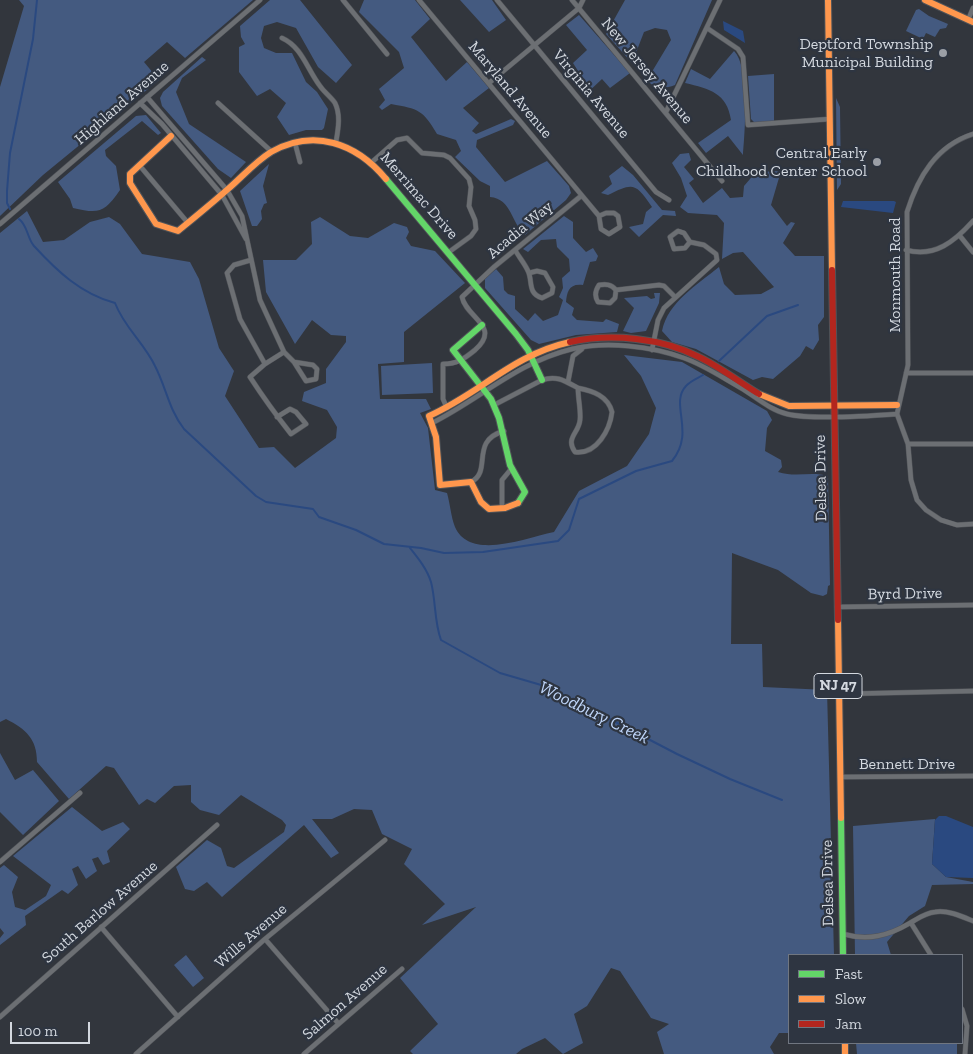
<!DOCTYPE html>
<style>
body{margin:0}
#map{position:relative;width:973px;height:1054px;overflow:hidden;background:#32363d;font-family:"Zilla Slab",serif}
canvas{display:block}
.legend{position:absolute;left:788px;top:954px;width:175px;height:90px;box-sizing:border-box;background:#2e3541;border:1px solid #707680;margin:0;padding:6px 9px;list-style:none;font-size:15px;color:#d3d8df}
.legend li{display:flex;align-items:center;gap:10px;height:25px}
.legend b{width:25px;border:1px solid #707680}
.scale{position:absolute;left:10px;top:1022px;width:80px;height:22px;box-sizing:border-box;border:2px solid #d3d8df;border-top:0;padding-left:6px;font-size:15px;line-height:18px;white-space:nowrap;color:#d3d8df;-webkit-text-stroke:4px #2e3541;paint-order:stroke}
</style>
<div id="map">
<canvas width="973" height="1054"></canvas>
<ul class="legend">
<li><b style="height:6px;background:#63d668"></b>Fast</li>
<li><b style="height:6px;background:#ff974d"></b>Slow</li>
<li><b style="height:6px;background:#b3261e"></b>Jam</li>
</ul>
<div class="scale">100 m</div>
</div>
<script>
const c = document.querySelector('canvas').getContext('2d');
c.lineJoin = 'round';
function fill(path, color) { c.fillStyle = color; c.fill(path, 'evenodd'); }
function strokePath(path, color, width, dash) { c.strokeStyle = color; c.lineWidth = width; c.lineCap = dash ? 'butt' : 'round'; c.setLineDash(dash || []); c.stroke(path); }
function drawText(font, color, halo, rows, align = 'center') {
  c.font = font + ' "Zilla Slab",serif'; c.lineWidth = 4.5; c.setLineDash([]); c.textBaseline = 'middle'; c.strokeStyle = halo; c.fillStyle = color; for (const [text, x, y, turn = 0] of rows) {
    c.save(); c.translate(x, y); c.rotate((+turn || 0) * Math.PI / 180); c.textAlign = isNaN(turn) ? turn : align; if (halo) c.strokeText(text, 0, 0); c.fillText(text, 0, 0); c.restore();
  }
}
fill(new Path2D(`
 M19,0H253L185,58L167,42L144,62L159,80L43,175L0,216V87L24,6Z
 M270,0H300L352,65L336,83L318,67L296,28L277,22L264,26L261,38L264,48L276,53H292L306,82L317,92L328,109L324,128L322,130H306L289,135L277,117L286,103L270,89L257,96L239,72V47L245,44L241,37L240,26Z
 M364,0H415L430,19L411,37L446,81L467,62L489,88L463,108L479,123L472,131L476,134L511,119L515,121L513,125L477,140L476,147L505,182L547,161L569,186L571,193L566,200L525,235C511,223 512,199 490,197V186L480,181L455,157L461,151L456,140L437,134C423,110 419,109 391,104L382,110L379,107L385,100L379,89L404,68L399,52L359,12Z
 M460,0H492L506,20L489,32Z
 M625,0H712L675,85C664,89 656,90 647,80L671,40L667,30L655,28L644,32L632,63L606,34Z
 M919,9L929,16L948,24L946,28L940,29L935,37L926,33L923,39L906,31L916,10Z
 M579,15L630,73L610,88L602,79L585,95L576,85L583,79L573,63L587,50L566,25Z
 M734,51C750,67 745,132 743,155L728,136L706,153L698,143L731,120C727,93 710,89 685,83L691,69L710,79Z
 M202,57L206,60L182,78L176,92L189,124L246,162L231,178L218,169L162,106L160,98L163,92Z
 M774,74V122L756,124L751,119L748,76Z
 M836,98L840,107L841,184L837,190Z
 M146,115L161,133L158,135L142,121L105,150L106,156L116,166L120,190C104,213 99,214 73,208L70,199L58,182L136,116Z
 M689,153L691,160L684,167L694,179L689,183L703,203L722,188L730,198L743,197L744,186L756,172L781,171L771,205L787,226L791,222L795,223L783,243L795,256H824V317L818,325L819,340L813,350L806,346L800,356L773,379L762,377L753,380L696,349L672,342L662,331C668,302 697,285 719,267L724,284L735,295L761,294L774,287L743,252L733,253L722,259L724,223L717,215L688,213L680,207L687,196L681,178L672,163L680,154Z
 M269,164L263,186L267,203L264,204L261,211L262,219L257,226H252L240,191Z
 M622,166L633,175L662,210L675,211L676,216L663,215L639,237L629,227L643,224L646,212L652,207C635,182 633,183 608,195L601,193L612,184L609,176Z
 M27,211L43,242L64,240L90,222L109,217L120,224L142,254L190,262L199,279L219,348L234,371L225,396L259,448L274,447L295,468L336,438L337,427L327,410L302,401L304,392L326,383V369L346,342V336L331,335L312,320L295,344L266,292L263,260H296L312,244L311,222L320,217L350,236L368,238L394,223L407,227L409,232L406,238L411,246L435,251L465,283L404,332V362L378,364L380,399H426L431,409L420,413L428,428L435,490L447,493C450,503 451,517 455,527C470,561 525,538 554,532L579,491L627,466L649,434L656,408L641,376L624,355L682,362L767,411L772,420L767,428L765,451L781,460L782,467L778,472C797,478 810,471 828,476L830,585L828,586L827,594L823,596L811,593L778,570L732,553L731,644H762L763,687L827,690L834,955H789V1033H779L770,1047L774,1054H664L657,1032L669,1024L651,1018L620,971L611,968L587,1006L574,1014L583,1043L563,1054L545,1038L522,1049L516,1054H413L410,1051L438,1024L400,978L476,907L422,925L445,904L404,864L412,849L382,834L372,810L354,809L332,819H312L339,853L331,858L304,825L222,897L207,882L194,891L185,889L176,867L207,840L221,848L227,866L234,868L284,832L286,825L282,820L241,795L219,815L200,810L191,802V785L174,786L155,803L147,799L139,805L114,768L106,766L69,799L37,762C37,739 26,729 6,719L0,722V233Z
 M564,216L573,222V238L586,252L593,248L598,256L596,261L590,262L583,285C569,283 567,292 566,302L574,308L572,315L577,320L603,322L606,319L619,324L617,332L576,335L539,344L531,340L485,288V279L496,269L503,277L504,290L508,294L515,296V309L528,321L535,313L543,321L558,315L563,300L559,297L563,288L562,278L570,271L569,259L557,247L556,239L541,240L528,252L523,249Z
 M654,293H660L659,303L646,331L631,333L623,331L634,308L624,298L647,296L651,299L655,298Z
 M432,363L433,393L382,395L381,366Z
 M0,753L15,780L33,770L59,801L23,835L0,812Z
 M72,807L102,831L123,822L130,829L107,851L110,862L103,865L98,857L92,859L97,871L86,879L78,866L72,869L78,885L68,894L62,890L25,916L26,925L0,945V938L4,933L0,928V868L4,865L18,877L12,892L15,907L25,910L46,896L51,885L13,856Z
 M935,819L932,864L946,877L973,882V884L932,885L925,906L909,916L887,942L891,955H855L853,826Z
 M186,955L204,978L193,987L174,965Z
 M856,1043H957V1054H857Z`), '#445a80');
fill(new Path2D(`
 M723,21L743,31L745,43L724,30Z
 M843,201H894L896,202L893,213L841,207Z
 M939,816H946L973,827V878L946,877L932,864L935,820Z`), '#2a4980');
strokePath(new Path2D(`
 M10,209L7,203V191L10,153L33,39L37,0
 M19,219C28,226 27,238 34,246C57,271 81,294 115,303C124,327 144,343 155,366C166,387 169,410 184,429L256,496L266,502L313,509L319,517L356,530L384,544L421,548L444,553L483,552L558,541L569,530L579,499L636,471L672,461C696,432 669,404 686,386C690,381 698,378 703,375
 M719,361L767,316L798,305
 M410,548C418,558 427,569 431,582C436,601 434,621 441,640L500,673L548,687L677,754L730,779L782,800`), '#2a4980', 2);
const street = new Path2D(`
 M343,0L387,54
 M419,0L599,216
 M497,0L656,192L669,200
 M572,0L722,181
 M968,20L973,8
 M707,28L738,49L743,57L748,125L830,119
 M282,38C302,47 307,69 320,86C324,92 331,97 335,103C341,115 338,130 336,142
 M489,83L579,8L583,0
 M147,97L227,190L242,216L260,300L284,352L294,362L306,381L316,379L317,369L313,365L294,362
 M140,103L162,124L222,195L246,239
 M218,103L272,152
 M666,112L720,0
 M973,134C936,146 918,177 907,212L908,365L897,414L908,444L911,480L917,500L926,510L941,520L957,525L973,524
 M295,143L300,162
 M372,162L397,140L407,138L422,153L444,155L450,158L469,179L471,187L469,206L475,220L476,229L471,236L449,252
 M140,166L188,223
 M606,213H614L618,216L620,227L609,234L601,229L599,216Z
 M0,224L260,0
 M960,236L973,252
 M515,250C519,257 525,264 528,271C533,281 527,293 542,298L552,293L553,287L545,273L537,271L529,273
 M906,250C935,258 955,241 973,221
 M251,260L234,265L227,273L240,319L265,364L284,352
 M616,290L615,298L610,303L598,302C594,296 595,291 599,285C606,284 611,284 616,290L659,285L664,286L675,297
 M652,350L658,320L664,308L717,260L716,254L704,245L690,242L684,233L678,231L670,237L674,249L685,248L690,242
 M265,364L250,377C263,397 276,415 291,434L306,424L296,412L290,409L277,417
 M906,373H973
 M568,382L573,356L582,349
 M494,405L542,380C557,375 565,381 578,388C578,399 581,410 580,420C579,433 565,438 575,452C597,455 610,429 612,412C608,396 593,391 578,388
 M447,408L443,399V364C457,364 464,359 475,350C502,326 466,318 462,297L494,267L581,196
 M432,423C480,399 518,362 572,349C606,341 651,346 684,358C704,365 723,378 741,388C756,397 770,410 787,414C812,420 870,416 897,414
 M908,444H973
 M471,482C493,471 469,441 504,431
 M502,508V480L512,468
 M837,607L973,605
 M839,694L973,691
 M840,777L973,776
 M0,862L80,793
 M911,923L931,955
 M101,927L178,1017
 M843,934C868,941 888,936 910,923C919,918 925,913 935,912C948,910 961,916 973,921
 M265,939L338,1023
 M962,1009L967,1026L965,1054
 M0,1017L217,825
 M136,1054L265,939L385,840
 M304,1054L402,969`);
const fast = new Path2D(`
 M386,179L516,334L528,350L542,380
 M482,325L453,350L491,399L499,418L510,465L525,492L518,503
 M841,818L843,955`);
const slow = new Path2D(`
 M828,0L832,270
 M925,0L973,22
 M171,136L130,174V183L156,224L178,231C195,217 211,204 228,189C242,177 255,162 271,152C314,128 356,143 386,179
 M759,394L789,406L897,405
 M518,503L505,508L489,509L481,502L471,482L440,485L436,437L429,416C481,393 512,355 570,342
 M838,620L841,818
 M845,1043V1054`);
const jam = new Path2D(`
 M832,270L838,620
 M570,342C611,333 662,338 699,357C720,367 739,382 759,394`);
strokePath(street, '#505358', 5.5);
strokePath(fast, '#505358', 8);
strokePath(slow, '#505358', 8);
strokePath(jam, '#505358', 8);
strokePath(street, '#6c6f73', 4.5);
strokePath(fast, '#63d668', 6);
strokePath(slow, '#ff974d', 6);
strokePath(jam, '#b3261e', 6);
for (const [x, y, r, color] of [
 [943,53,5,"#9b9fa6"],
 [877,162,5,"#9b9fa6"]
]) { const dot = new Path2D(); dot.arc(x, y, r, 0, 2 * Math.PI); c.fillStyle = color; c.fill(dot); strokePath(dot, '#2e3541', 2); }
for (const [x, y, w] of [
 [838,686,48]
]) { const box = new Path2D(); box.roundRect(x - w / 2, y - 12.5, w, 25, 4); c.fillStyle = '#2e3541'; c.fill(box); strokePath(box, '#d3d8df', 1); }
drawText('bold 15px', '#d3d8df', null, [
 ["NJ 47",838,686]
]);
drawText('16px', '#d3d8df', '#2e3541', [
 ["Deptford Township",933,44],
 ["Municipal Building",933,62],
 ["Central Early",867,153],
 ["Childhood Center School",867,171]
], 'right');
drawText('16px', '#d3d8df', '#2e3541', [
 ["New Jersey Avenue",647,71,50],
 ["Maryland Avenue",510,90,50],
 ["Virginia Avenue",591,94,50],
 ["Highland Avenue",122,103,-41],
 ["Merrimac Drive",419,196,49],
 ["Acadia Way",520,230,-40],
 ["Monmouth Road",895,275,-90],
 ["Delsea Drive",821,478,-91],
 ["Byrd Drive",905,594,-1],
 ["Bennett Drive",907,764],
 ["Delsea Drive",828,883,-91],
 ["South Barlow Avenue",100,912,-41],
 ["Wills Avenue",251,936,-41],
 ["Salmon Avenue",345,1002,-41]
]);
drawText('italic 18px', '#bfd5f9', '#2e3541', [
 ["Woodbury Creek",594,713,26]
]);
</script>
